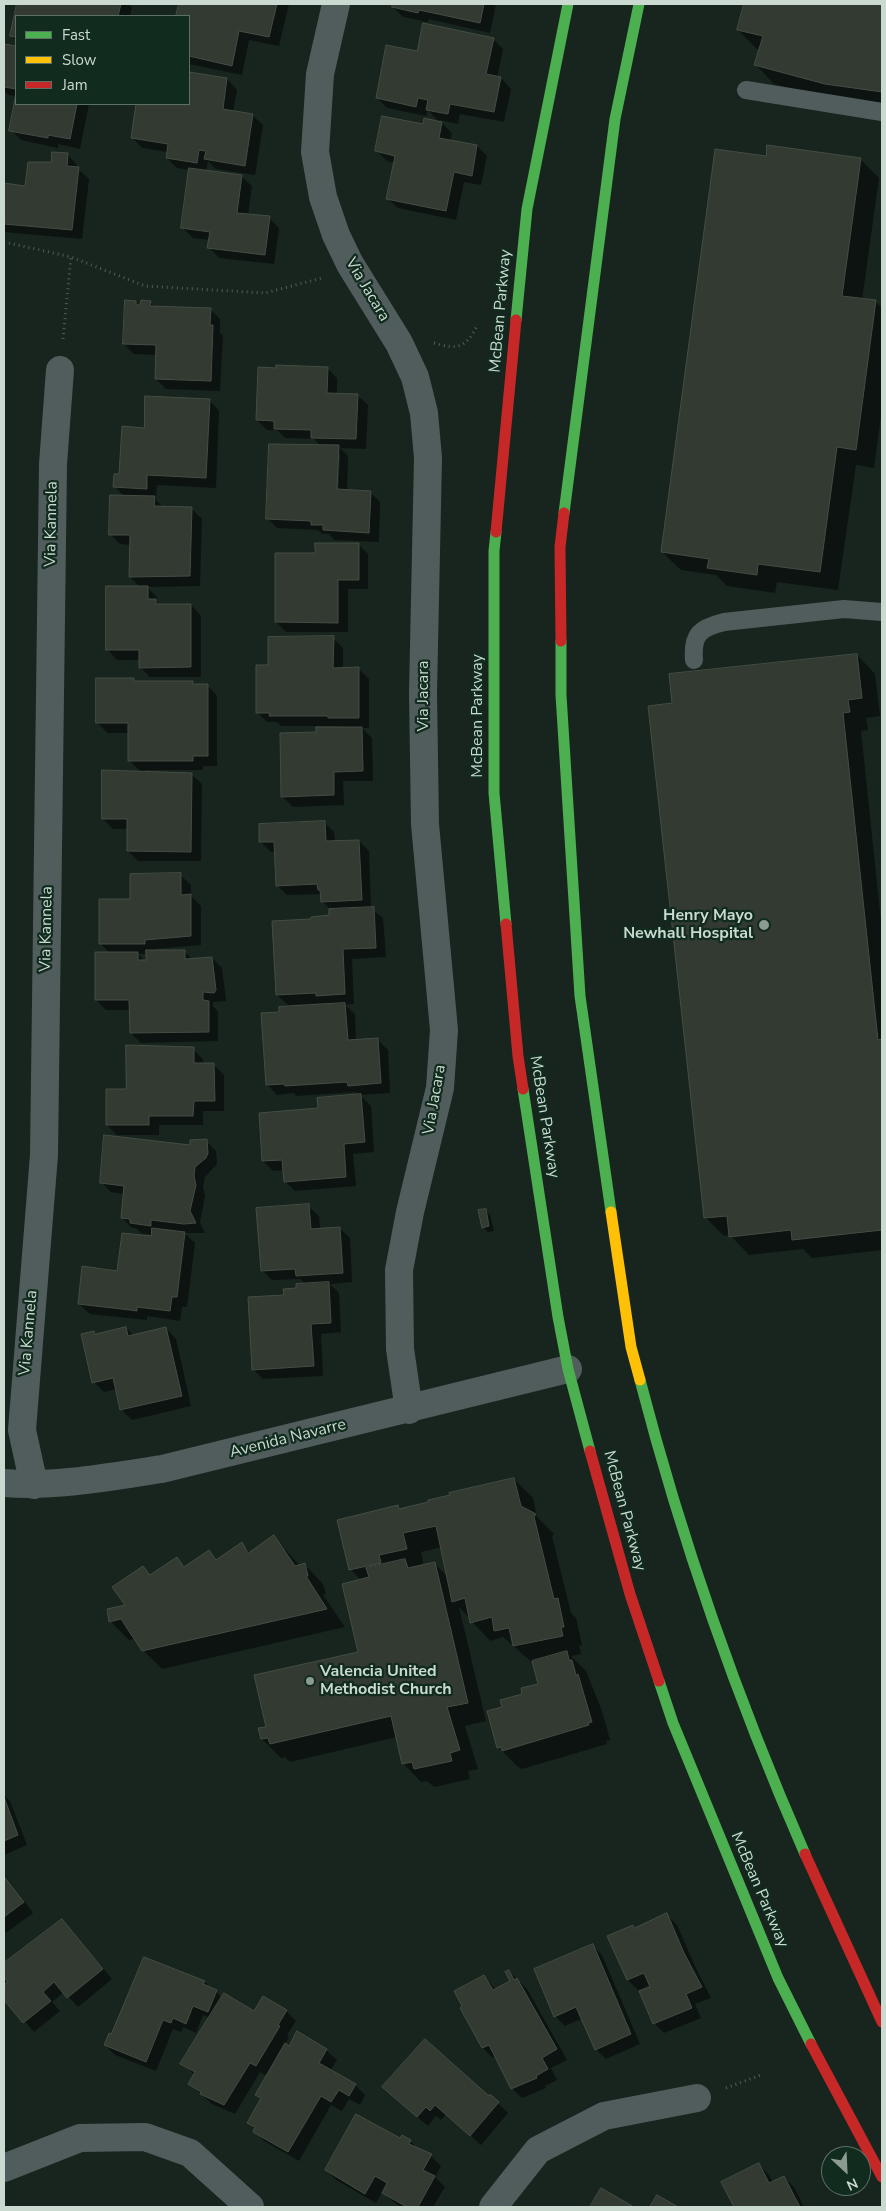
<!DOCTYPE html>
<style>
body{margin:0}
#map{position:relative;width:886px;height:2211px;overflow:hidden;background:#17251e;font-family:"Nunito Sans",sans-serif}
canvas{display:block}
.frame{position:absolute;inset:0;border:5px solid #cbdad1;pointer-events:none}
.legend{position:absolute;left:15px;top:15px;width:175px;height:90px;box-sizing:border-box;background:#112b1e;border:1px solid #5b7166;margin:0;padding:6px 9px;list-style:none;font-size:15px;color:#cbdad1}
.legend li{display:flex;align-items:center;gap:10px;height:25px}
.legend b{width:25px;border:1px solid #5b7166}
.north{position:absolute;left:821px;top:2146px;width:50px;height:50px;box-sizing:border-box;background:#112b1e;border:1px solid #5b7166;border-radius:50%;rotate:155deg;font-size:14px;font-weight:700;line-height:20px;text-align:center;color:#cbdad1}
.north::after{content:'';display:block;margin:auto;width:18px;height:22px;background:#8c9b92;clip-path:polygon(50% 0,100% 100%,50% 72%,0 100%)}
</style>
<div id="map">
<canvas width="886" height="2211"></canvas>
<div class="frame"></div>
<ul class="legend">
<li><b style="height:6px;background:#4caf50"></b>Fast</li>
<li><b style="height:6px;background:#ffc107"></b>Slow</li>
<li><b style="height:6px;background:#c62828"></b>Jam</li>
</ul>
<div class="north">N</div>
</div>
<script>
const c = document.querySelector('canvas').getContext('2d');
c.lineJoin = 'round';
function fill(path, color) { c.fillStyle = color; c.fill(path, 'evenodd'); }
function strokePath(path, color, width, dash) { c.strokeStyle = color; c.lineWidth = width; c.lineCap = dash ? 'butt' : 'round'; c.setLineDash(dash || []); c.stroke(path); }
function drawText(font, color, halo, rows, align = 'center') {
  c.font = font + ' "Nunito Sans",sans-serif'; c.lineWidth = 4.5; c.setLineDash([]); c.textBaseline = 'middle'; c.strokeStyle = halo; c.fillStyle = color; for (const [text, x, y, turn = 0] of rows) {
    c.save(); c.translate(x, y); c.rotate((+turn || 0) * Math.PI / 180); c.textAlign = isNaN(turn) ? turn : align; if (halo) c.strokeText(text, 0, 0); c.fillText(text, 0, 0); c.restore();
  }
}
fill(new Path2D(`
 M18,4H129L132,7L130,16H16V40L11,35Z
 M180,4H289L279,46L249,40L242,75L189,64V16H177Z
 M394,4H496L490,33L429,19L428,22L403,17L393,7Z
 M745,4H882V107L844,102L774,84L756,65L760,49H757L738,30Z
 M493,39L503,49L497,78H501L511,89L504,122L460,114L458,124L439,120L452,133L450,141L477,146L487,156L481,185L464,182L456,220L398,208L387,198L395,163L387,161L377,151L424,126L440,123L428,110L426,116L387,108L377,98L418,53Z
 M6,45L16,48V96L8,95L4,91V57Z
 M189,74L227,79L237,90L233,112L252,115L263,125L255,175L216,169L208,161L206,172L241,176L252,186L248,215L269,218L279,228L274,264L219,258L209,247L210,240L193,238L183,228L190,170L177,168L167,158L168,152L142,148L132,137L137,104H189Z
 M16,101V104H89L80,149L58,144V148L21,140L11,130Z
 M67,154L77,165V168L89,179L82,239L4,232V185L26,187L52,164Z
 M767,157L860,159L879,178L862,300L875,301L882,308V408L874,468L856,465L838,590L777,582L775,593L727,586L716,575L681,570L662,552Z
 M136,302L141,308L150,302L155,307L210,309L220,319V333L223,336L220,391L166,389L156,379L157,355L134,354L124,344Z
 M327,368L337,378V394L357,395L368,405L366,449L340,448L348,456L347,491L370,492L380,502L379,542L334,540L329,534H322L318,530L277,528L267,518L321,446L314,439L285,438L277,430H267L257,420ZM337,455H340L338,496H335Z
 M209,400L219,411L216,488L157,485L156,500L164,508L192,509L202,519L200,586L147,587L157,597V602L161,605H191L201,616V677H150L140,667V660H117L107,649L140,587L130,577L131,545L120,544L110,534L125,497L115,487L145,429Z
 M358,544L368,554V589H348V632H286L276,622L316,554Z
 M333,638L343,648V669H359L369,679V728H362L372,738L373,781H343L344,805L293,807L283,797L317,734L339,728L337,726H281L277,722H267L257,712L269,666Z
 M857,655L875,674L880,716L866,718L868,730L861,731L882,931V1250L812,1258L803,1249L749,1255L730,1235L724,1236L705,1217L674,704Z
 M134,679L137,682H193L196,685H207L217,696V766H203V770H145V772L191,774L202,784L201,861H138L128,851V829H113L103,819L141,772L129,760V733H108L97,723Z
 M324,822L334,832L335,842L359,841L369,851L371,908L383,918L386,957L352,959L354,1004L345,1005L355,1014L356,1041L377,1039L388,1050L390,1093L360,1095L371,1106L374,1152L353,1154L356,1186L295,1191L285,1181L284,1170L273,1171L263,1161L319,1109L359,1096L356,1092L296,1096L294,1093L277,1095L267,1084L280,1013L328,1005L325,1003L288,1005L277,995L312,920L330,917V909L322,901V894L287,895L277,885L276,852H271L261,842Z
 M180,875L191,885V896L201,906V945L154,949V951H184L193,960L212,958L222,968L226,1001L213,1002V1006L218,1012V1041L141,1043L131,1033V1010H106L96,1000L110,953L101,944L131,900ZM138,954H148V961H145Z
 M193,1049L203,1059V1064L214,1065L224,1075V1111H203V1125H159V1135H117L107,1125L127,1091Z
 M206,1141L216,1151L217,1164L205,1177L203,1187L205,1196L200,1222L205,1233H184L195,1243L187,1307H182L180,1321L147,1316V1320L90,1314L79,1304L118,1272L152,1237L153,1235L141,1233L136,1228H132L122,1217L125,1194L111,1192L101,1182Z
 M308,1206L319,1216L320,1229L339,1228L350,1238L352,1282L330,1284L339,1293L341,1332L321,1334L323,1376L263,1379L253,1369L285,1296L306,1284L300,1279L272,1280L262,1270Z
 M485,1210L490,1215L494,1231L488,1232L483,1227Z
 M126,1328L134,1336L166,1328L176,1339L191,1406L132,1420L121,1409L117,1389L104,1392L94,1382V1332L97,1335Z
 M514,1479L533,1498L537,1517L554,1534L552,1536L571,1613L576,1618L582,1645L579,1646L581,1654L571,1656L586,1671L602,1711L610,1740L606,1741L607,1744L522,1769L517,1766L498,1747L503,1708L540,1685L534,1664L503,1637L490,1641L459,1607L486,1721L465,1726L478,1769L468,1771L470,1779L434,1787L427,1781L421,1782L403,1763L397,1737L290,1762L285,1757L281,1758L262,1739L268,1728L359,1653L361,1580L350,1569L398,1507L401,1510ZM442,1547L448,1577L434,1563L424,1566L421,1552Z
 M274,1537L300,1566L305,1565L323,1584L326,1594L323,1595L345,1627L162,1669L143,1650L136,1639L129,1640L110,1621L127,1606L143,1567L152,1576L177,1558L185,1567L209,1551L217,1560L242,1544L250,1553Z
 M4,1795L10,1801L27,1845L4,1855Z
 M4,1874L33,1913L6,1933L4,1931Z
 M667,1915L677,1925L694,1964L711,1998L695,2004L701,2018L664,2033L654,2023L650,1985L638,1990L628,1980L633,1926L635,1929Z
 M62,1920L112,1979L78,2007L64,1992L52,2002L60,2011L34,2032L4,1998V1987L9,1982L4,1975V1965Z
 M592,1945L602,1955L640,2044L606,2059L596,2049L583,2018L565,2026L555,2016Z
 M145,1958L204,1982L223,1998L255,2013L286,2011L296,2021L287,2035L289,2037L285,2045L289,2047L326,2050L337,2060L330,2071L355,2085L365,2095L360,2105L349,2099L342,2111L331,2105L299,2161L264,2141L249,2122L262,2100L256,2094L267,2076L260,2072L235,2114L212,2104L190,2084L195,2075L182,2063L210,2018L203,2015L196,2033L183,2027L181,2032L173,2029L156,2071L115,2055L105,2045L112,2035Z
 M509,1971L527,1989L567,2060L551,2068L557,2080L545,2086L546,2088L522,2098L512,2088L496,2056L493,2058L483,2048L462,2008L484,1976L496,1990L512,1982Z
 M490,2096L508,2113L481,2145L446,2114L441,2120L436,2116L428,2126L394,2097L489,2098Z
 M401,2140L410,2141L419,2150L431,2156L441,2166L435,2177L445,2187L433,2207H400L382,2192L376,2203L336,2180L326,2170Z
 M759,2165L769,2175L773,2183L784,2177L794,2187L804,2207H736L723,2182Z`), '#0007');
const building = new Path2D(`
 M17,4H121L118,16H16V37L10,36Z
 M179,4H277L269,37L239,31L232,66L189,56V16H176Z
 M393,4H484L480,23L419,10L418,13L392,7Z
 M744,4H882V92L825,84L754,65L763,36L737,30Z
 M423,23L494,38L486,74L501,77L494,112L450,104L448,114L426,110L428,100L418,98L416,107L376,98L386,45L417,51Z
 M5,44L16,46V89L4,87Z
 M189,72L227,78L223,109L253,114L245,166L204,159L206,151L199,150L197,163L166,158L168,144L131,138L136,104H189Z
 M16,94V104H77L70,139L48,135V138L9,131Z
 M382,116L423,124L424,118L442,122L439,138L477,145L472,176L454,172L446,211L386,199L395,156L375,151Z
 M767,145L861,158L842,296L876,300L856,450L837,447L820,572L758,564L757,575L707,568L709,559L661,552L715,149L766,156Z
 M52,152L68,153L67,166L79,167L72,230L4,224V183L25,186L28,162H51Z
 M189,168L242,175L237,213L270,216L265,255L207,248L210,232L181,228Z
 M125,300L136,301V305H140L141,300L151,301L150,306L211,308L210,325H213L211,381L155,379L156,345L123,344Z
 M276,365L328,367L327,393L358,394L356,439L311,438V430L274,429V421L256,420L258,367L276,368Z
 M145,396L210,399L206,478L147,475V489L113,487L114,474H119L122,426L144,428Z
 M269,444L339,445L337,489L371,491L369,533L323,530V525H311V521L266,519Z
 M110,495L155,496L154,506L192,507L190,576L129,577L130,535H109Z
 M315,543H359V580H338V623L275,622V553H315Z
 M106,586H148V599H156V604H191V667L139,668V650H106Z
 M334,636L333,668L359,667V718H328V716H269L270,713H256V665H268V637Z
 M857,654L862,698L848,700L850,712L843,713L878,1040L882,1039V1230L792,1240L791,1230L729,1237L727,1216L704,1218L648,706L672,703L669,674Z
 M96,678H134V681H193V684H208V756H193V761H128V723H96Z
 M316,727H362L363,771L334,772V795L281,797L280,733L316,732Z
 M102,770L192,773L191,852L127,851V819H102Z
 M325,821L326,841L359,840L362,900L321,902L320,890H318L317,884L276,886L274,842H259V824Z
 M181,873V895L191,894V936L145,940V944H99V899H130V874Z
 M374,907L376,948L343,949L345,994L316,996V993L276,995L272,921L311,919V917L329,915V909Z
 M146,950H185V959L212,957L216,990L214,993L203,992V1000L209,1001V1032L130,1033L129,1000H95V952H138V960H146Z
 M345,1003L348,1040L378,1038L381,1083L348,1086L347,1082L285,1086L284,1084L266,1085L261,1013L279,1012V1007Z
 M126,1045L194,1047V1063H214L215,1101H194L193,1116H149V1125H106V1089H126Z
 M361,1094L365,1142L344,1144L346,1177L284,1182L282,1160L262,1161L259,1113L318,1108L317,1098Z
 M104,1135L190,1145V1140L207,1139L208,1153L206,1158L195,1167L194,1176L196,1185L190,1211L196,1223L184,1224L151,1220V1226L130,1223V1219L121,1218L124,1186L100,1183Z
 M309,1204L311,1229L340,1227L343,1273L296,1276L295,1269L261,1271L256,1208Z
 M486,1209L489,1226L482,1228L478,1210Z
 M152,1228L185,1232L177,1297H172L170,1311L137,1307V1311L130,1310L78,1304L82,1266L117,1271L122,1233L151,1236Z
 M329,1282L331,1323L311,1324L314,1366L252,1370L248,1297L284,1295L283,1289L296,1288V1284Z
 M126,1327L128,1336L166,1327L182,1396L120,1410L113,1378L92,1383L81,1334L94,1331L95,1334Z
 M514,1478L521,1506L536,1514L534,1517L554,1599L558,1598L564,1627H561L563,1636L513,1646L509,1628L494,1631L492,1617L470,1623L465,1598L452,1602L436,1526L403,1533L407,1549L379,1555L381,1563L349,1570L337,1520L398,1505L399,1509L428,1502V1500L450,1495L449,1493Z
 M274,1535L295,1566L305,1563L308,1576H306L327,1609L142,1651L121,1619L109,1622L107,1609L125,1605L112,1587L143,1566L150,1575L177,1557L184,1567L209,1550L216,1560L242,1542L248,1553Z
 M405,1559L408,1568L435,1562L468,1703L447,1707L460,1750L450,1753L452,1761L414,1769L412,1762L402,1764L391,1716L270,1744L268,1738L261,1739L258,1728L266,1727L254,1675L358,1652L342,1584L369,1577L366,1568Z
 M567,1651L569,1660H572L576,1675L578,1674L592,1722L588,1723L589,1725L502,1751L501,1747L497,1748L487,1711L502,1707L500,1700L522,1694L521,1688L538,1684L532,1661Z
 M4,1797L18,1835L4,1841Z
 M4,1876L24,1902L4,1917Z
 M667,1913L684,1953L702,1987L686,1994L692,2008L653,2024L639,1991L650,1987L644,1973L627,1980L607,1936L633,1925L634,1928Z
 M62,1919L103,1969L67,1998L54,1982L43,1992L51,2001L23,2023L4,2000V1985L8,1982L4,1977V1963Z
 M593,1944L631,2034L595,2050L576,2007L554,2017L534,1969Z
 M144,1957L205,1981L203,1984L217,1990L208,2012L193,2006L186,2024L173,2018L171,2023L163,2020L146,2062L104,2045L109,2033L111,2034Z
 M509,1970L514,1980L517,1978L557,2049L542,2058L548,2069L536,2076L537,2078L511,2089L489,2045L482,2048L460,2008L462,2006L454,1991L484,1975L493,1990L510,1981L505,1972Z
 M224,1993L254,2011L263,1996L287,2010L278,2025L280,2026L256,2066L250,2063L224,2105L200,2094L201,2092L188,2084L195,2072L180,2064Z
 M297,2031L327,2049L319,2063L356,2084L349,2096L339,2090L331,2102L321,2096L288,2152L253,2132L255,2127L247,2123L261,2098L255,2095L285,2043L289,2046Z
 M425,2039L489,2096L490,2094L499,2102L470,2136L435,2105L430,2111L426,2107L417,2117L382,2087Z
 M356,2114L400,2138L402,2135L411,2140L409,2144L432,2154L423,2170L435,2176L418,2207H407L382,2193L387,2183L375,2176L365,2194L325,2170Z
 M759,2163L769,2183L784,2176L800,2207H734L721,2182Z
 M601,2188L634,2207H590Z
 M657,2195L678,2207H650Z`);
fill(building, '#323a32');
strokePath(building, '#444d44', 1);
strokePath(new Path2D(`
 M4,242L71,257L145,286L265,293L322,278
 M63,339L71,257
 M434,343C457,350 466,348 477,326
 M726,2088L761,2075`), '#515c5a', 3, [1, 4]);
strokePath(new Path2D(`
 M746,90L882,112
 M694,660C692,634 700,628 724,622L844,609L882,612`), '#515d5c', 18);
strokePath(new Path2D(`
 M336,4L320,74L315,152L323,197L336,235L350,264L399,343L415,377L424,413L428,458L423,693L425,824L444,1030L440,1088L410,1212L399,1270L400,1349L409,1410
 M4,1483C57,1487 109,1477 162,1469L568,1369
 M34,1485L22,1430L44,1155L53,464L60,370
 M4,2168L80,2138L145,2137L190,2153L250,2207
 M493,2207L538,2150L604,2116L697,2098`), '#515d5c', 28);
strokePath(new Path2D(`
 M516,320L527,209L568,4
 M564,513L615,119L639,4
 M496,532L494,551V793L506,924
 M561,641V695L580,996L611,1212
 M523,1089L558,1317L568,1369L590,1451
 M640,1380C682,1542 738,1701 805,1854
 M659,1681L673,1723L778,1978L811,2044`), '#4caf50', 11);
strokePath(new Path2D(`
 M611,1212L631,1347L640,1380`), '#ffc107', 11);
strokePath(new Path2D(`
 M496,532L516,320
 M561,641L560,547L564,513
 M506,924L518,1056L523,1089
 M590,1451L630,1594L659,1681
 M805,1854L882,2022
 M811,2044L882,2177`), '#c62828', 11);
for (const [x, y, r, color] of [
 [764,925,6,"#8c9b92"],
 [310,1681,5,"#8c9b92"]
]) { const dot = new Path2D(); dot.arc(x, y, r, 0, 2 * Math.PI); c.fillStyle = color; c.fill(dot); strokePath(dot, '#112b1e', 2); }
drawText('16px', '#cbdad1', '#112b1e', [
 ["Via Jacara",367,290,59],
 ["McBean Parkway",501,311,-85],
 ["Via Kannela",52,524,-89],
 ["Via Jacara",424,696,-90],
 ["McBean Parkway",478,716,-90],
 ["Via Kannela",47,929,-89],
 ["Via Jacara",435,1100,-80],
 ["McBean Parkway",544,1117,81],
 ["Via Kannela",29,1333,-85],
 ["Avenida Navarre",288,1439,-14],
 ["McBean Parkway",624,1511,75],
 ["McBean Parkway",759,1890,67]
]);
drawText('bold 16px', '#cbdad1', '#112b1e', [
 ["Henry Mayo",753,916],
 ["Newhall Hospital",753,934],
 ["Valencia United",320,1672,"left"],
 ["Methodist Church",320,1690,"left"]
], 'right');
</script>
